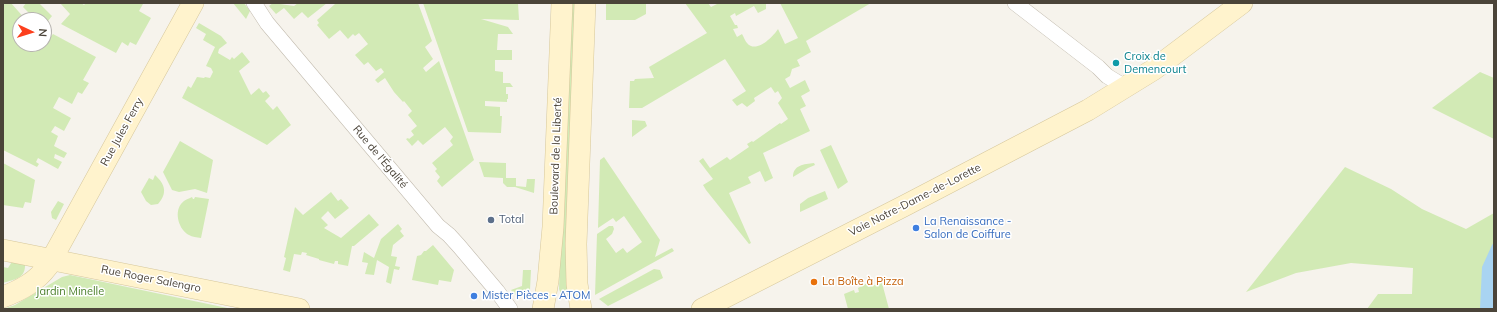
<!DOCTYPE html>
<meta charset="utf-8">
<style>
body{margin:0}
#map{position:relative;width:1497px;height:312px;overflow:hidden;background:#f6f3ec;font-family:Mulish,sans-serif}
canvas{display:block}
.frame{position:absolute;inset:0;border:4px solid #4b4439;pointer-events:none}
.north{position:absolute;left:12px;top:12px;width:40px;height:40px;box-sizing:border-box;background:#fff;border:1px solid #b7b4b0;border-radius:50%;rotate:94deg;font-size:11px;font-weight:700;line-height:16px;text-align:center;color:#4b4439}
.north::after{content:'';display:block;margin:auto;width:14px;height:18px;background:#fc3f1d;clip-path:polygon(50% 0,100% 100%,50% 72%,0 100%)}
</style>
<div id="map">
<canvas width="1497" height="312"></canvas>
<div class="frame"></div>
<div class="north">N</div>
</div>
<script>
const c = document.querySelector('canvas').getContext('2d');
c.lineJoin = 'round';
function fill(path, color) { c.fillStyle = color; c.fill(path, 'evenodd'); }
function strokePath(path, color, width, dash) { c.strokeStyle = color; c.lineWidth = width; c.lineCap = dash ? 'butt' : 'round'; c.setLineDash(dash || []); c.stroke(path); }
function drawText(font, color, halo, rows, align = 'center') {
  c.font = font + ' Mulish,sans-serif'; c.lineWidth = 3; c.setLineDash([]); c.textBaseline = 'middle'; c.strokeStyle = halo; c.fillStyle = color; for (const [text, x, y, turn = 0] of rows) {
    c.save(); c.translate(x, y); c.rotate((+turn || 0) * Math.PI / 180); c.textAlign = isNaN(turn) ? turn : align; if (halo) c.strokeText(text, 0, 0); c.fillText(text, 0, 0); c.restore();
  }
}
fill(new Path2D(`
 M3,3H11L26,20H20V44H44L53,34L96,57L83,80L89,83L82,94L78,92L72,104L59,97L53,108L71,118L64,131L55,126L51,132L58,136L54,146L67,153L64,158L55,154L54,158L62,162L58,169L38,158L36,162L39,164L37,167L3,150Z
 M26,3H39L52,16L44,26V20H36L23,7Z
 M60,3H81L84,5L86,3H141L143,4L139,11L151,18L136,45L130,42L128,46L122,42L116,53L61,24L70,14Z
 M233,3H244L250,11L246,19Z
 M273,3L294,6L298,3H327L308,18L302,12L294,19L284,8L276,14L269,6Z
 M334,3H418L432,41L425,47L433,59L423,68L426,72L439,61L474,160L442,187L437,181L440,177L435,171L437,169L432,163L453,145L450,141L453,137L445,127L423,145L418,140L412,146L406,139L408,138L409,139L414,135L411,131L417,126L408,115L412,111L404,101L403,102L394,92L385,78L378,83L375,80L384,72L381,68L376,71L368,62L364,65L355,55L368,44L359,33L355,36L353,34L348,39L340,30L329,39L317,25L319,23L317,20L335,4Z
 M423,3H518L519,20L481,19L508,27L513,34H498L497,50H512V60H495V71L503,72V83H510L513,87H506V94H508V99H507V102L485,101V106L500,107V116H502L501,133L468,132Z
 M568,3H579L568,292L564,295L561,294L559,289Z
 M606,3H646V14L635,20H606Z
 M685,3H708L711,7L719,3H766V9L758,13L754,6L736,16L735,13L730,16L735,25H737L738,28L733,29L737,37L742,34C744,37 745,41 747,43C756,54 773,37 778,29L785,44L798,38L780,3H871L806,41L811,52L797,60L800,66L792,69L790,76L785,79L790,88L805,80L810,91L801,96L806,106L800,109L810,131L763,153L773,178L765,182L760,171L748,177L751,183L729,193L751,243L749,244L706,190L703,185L713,179L699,161L703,158L710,168L727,157L730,160L749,147L747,144L752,141L753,142L780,123L781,124L788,119L778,103L782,98L778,91L775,93L771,87L754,98L755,101L747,107L742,103L737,106L732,100L746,91L725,59L642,108H629L630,81H634L635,79L654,78L649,67L707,33Z
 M199,23L221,36L227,43L219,49L218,53L230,60L232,57L234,59L242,52L250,62L239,71L251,95L259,88L263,93L266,91L270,96L265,101L273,110L277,106L291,125L267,145L182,98L188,86L191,88L197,77L204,78L205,77L210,78L213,72L211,68L206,66L215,47L203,40L206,34L196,28Z
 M1480,72L1494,78V139L1432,108Z
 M632,120L645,121L647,126L632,137Z
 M180,141L213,160L207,193L195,189L179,192L172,190L163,172Z
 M831,145L848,182L838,189L820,150Z
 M604,157L660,240L655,257L672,248L674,251L595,295L597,234L609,226H613L614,229L612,234L606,239L616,253L623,248L627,253L642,242L624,216L616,222L613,218L598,228L600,160Z
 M479,162L506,163V178H516V186L526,187L527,179H535L534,193L515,187H507L503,183V178L484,177Z
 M3,163L35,180L31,203L25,202L23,208L3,205Z
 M814,163L815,165L808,168L793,177C793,165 804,164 814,163Z
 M1345,167L1391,189L1422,209L1466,229L1494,213V309H1367L1378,294H1412L1413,268L1351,263L1296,273L1246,292Z
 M155,175C165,184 168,193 158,204L151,205L146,201L141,192L149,178L153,180Z
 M825,191L828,199L800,212V204L808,198Z
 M331,192L338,201L341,199L349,208L335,219L328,211L321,218L328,225L324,228L341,238L369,214L379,225L354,246H352L348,266L338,264V261H335L334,264L319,260V259L306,255L307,253L302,252L301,255L294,254L290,272L283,270L286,258L284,257L295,207L303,215Z
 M192,197L193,199H194L195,197L209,199L201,238C197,237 192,237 189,235C179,230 174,213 181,204C184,200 188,199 192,197Z
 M58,201L64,204L56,220L52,218L51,212Z
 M398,224L402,229L400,231L404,236L393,245L391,256L397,257L395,266L400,267L399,270L394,269L391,284L386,282L389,267L377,260L374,275L365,274L368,263L362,262L364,252L374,258L381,239Z
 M433,245L454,270L451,282L439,280L438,285L412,280L417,256L421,255L424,251H426Z
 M13,260L25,263C26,279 15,279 3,283V267L8,268Z
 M654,269L660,270L663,278L608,306L599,299Z
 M523,270H531L530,290L517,297L511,290L522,286Z
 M70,275L232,309H3L15,305L62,277Z
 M867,283L868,287L882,283L889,309H848L844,294L854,290L855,293L859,292L858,288Z`), '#d2eab5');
fill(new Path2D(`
 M1494,242V309H1480L1482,267L1492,245Z`), '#a9d4f2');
const street = new Path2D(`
 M254,3L267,23L438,226L449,235L459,246L497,291L510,309
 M1015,3L1098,67L1107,76L1125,87`);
const secondary = new Path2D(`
 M3,250L299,309
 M3,297C21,290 36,282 48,266L193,3
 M543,309L548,281L553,227L562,3
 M581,309L577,284L576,244L585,3
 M702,309L904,206L1088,110L1153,70L1242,3`);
strokePath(street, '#c2bbae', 16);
strokePath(secondary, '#d6c79b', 22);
strokePath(street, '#fff', 15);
strokePath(secondary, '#fff3cd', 21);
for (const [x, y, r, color] of [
 [1116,63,4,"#0f9aa8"],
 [491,220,4,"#5c6f8a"],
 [916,228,4,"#3f7fe0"],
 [814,282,4,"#e8710a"],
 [474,296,4,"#3f7fe0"]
]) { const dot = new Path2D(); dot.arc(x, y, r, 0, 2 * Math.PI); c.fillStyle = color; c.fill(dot); strokePath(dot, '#fff', 1.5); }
drawText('11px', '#0d838f', '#fff', [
 ["Croix de",1124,57],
 ["Demencourt",1124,70]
], 'left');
drawText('11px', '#4b4439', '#fff', [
 ["Rue Jules Ferry",122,132,-61],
 ["Boulevard de la Liberté",556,156,-88],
 ["Rue de l'Égalité",380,157,50],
 ["Voie Notre-Dame-de-Lorette",915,200,-27],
 ["Rue Roger Salengro",151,279,11]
]);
drawText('11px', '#4e5e75', '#fff', [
 ["Total",499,220]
], 'left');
drawText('11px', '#366cbe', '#fff', [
 ["La Renaissance -",924,222],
 ["Salon de Coiffure",924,235],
 ["Mister Pièces - ATOM",482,296]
], 'left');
drawText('11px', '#c56008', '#fff', [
 ["La Boîte à Pizza",822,282]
], 'left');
drawText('11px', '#4a7f2a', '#fff', [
 ["Jardin Minelle",70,292]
]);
</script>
